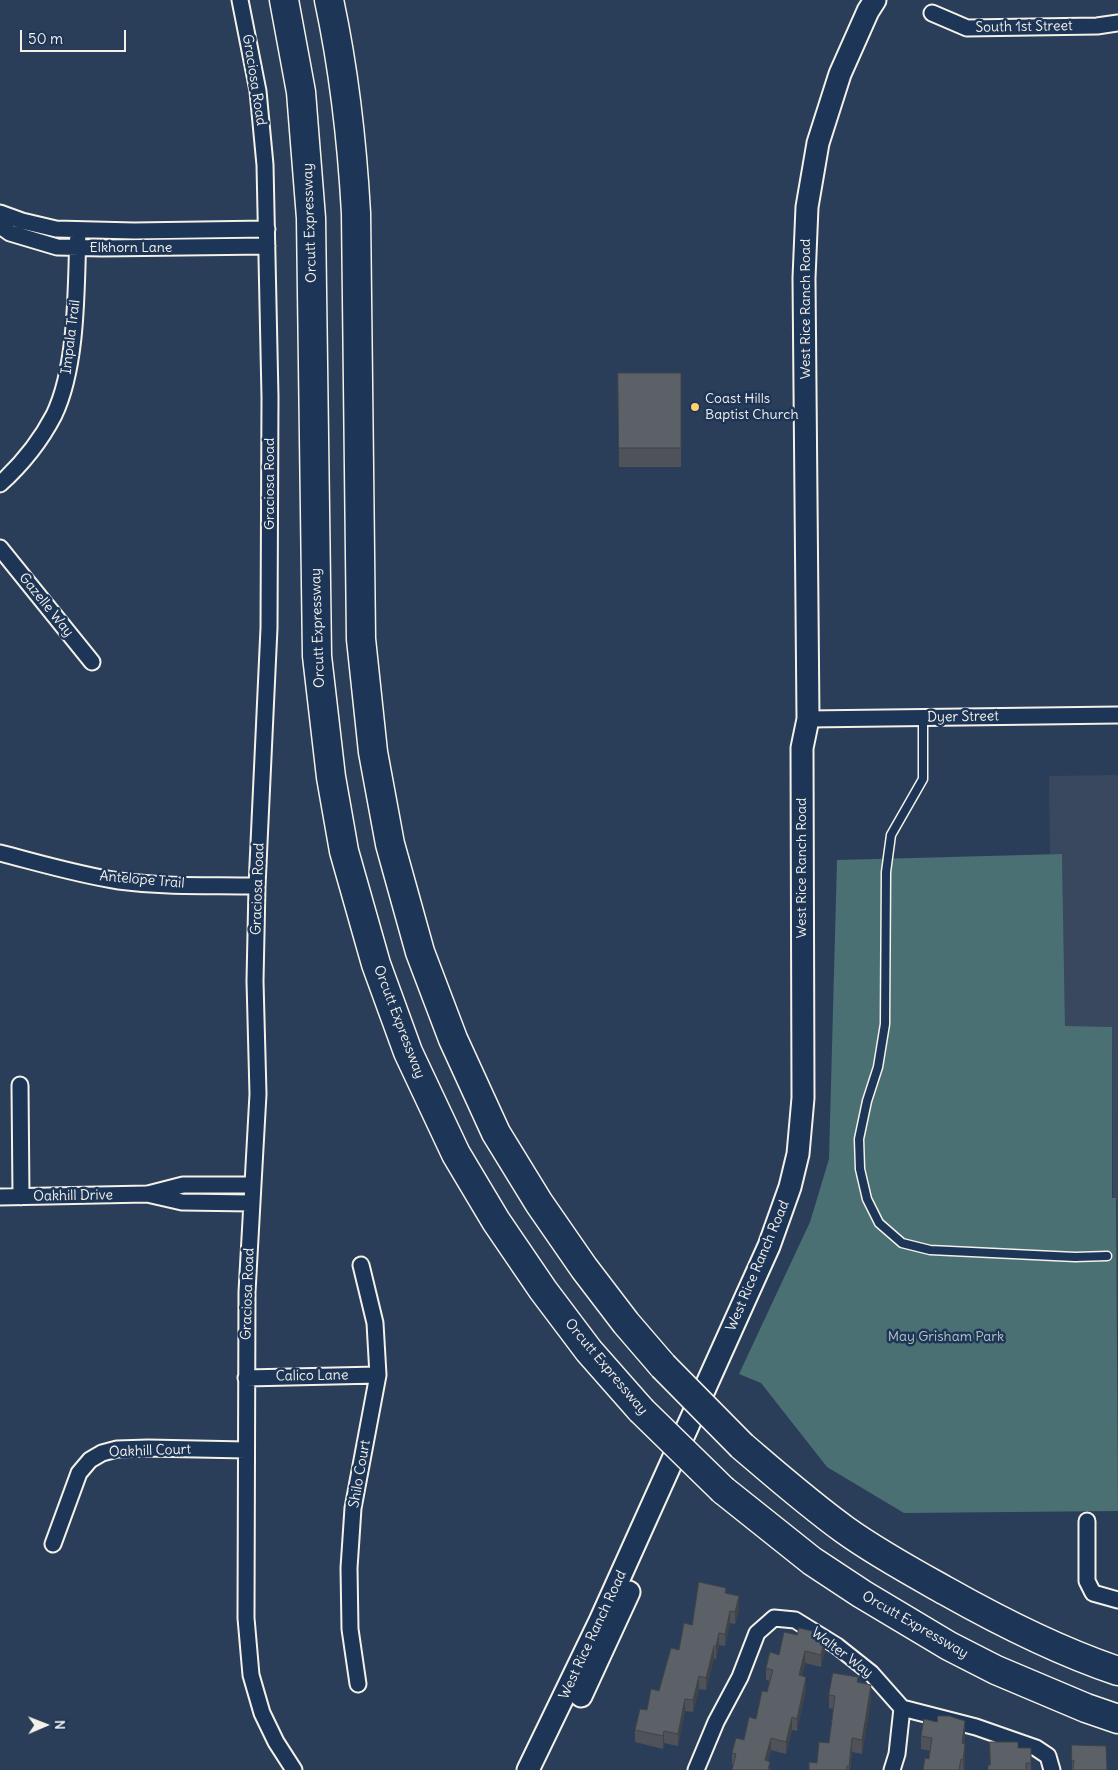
<!DOCTYPE html>
<style>
body{margin:0}
#map{position:relative;width:1118px;height:1770px;overflow:hidden;background:#2a3e5a;font-family:Delius,sans-serif}
canvas{display:block}
.north{position:absolute;left:20px;top:1700px;width:50px;height:50px;-webkit-text-stroke:4px #1d3557;paint-order:stroke;rotate:89deg;font-size:14px;font-weight:700;line-height:20px;text-align:center;color:#f4f1e8}
.north::after{content:'';display:block;margin:auto;width:18px;height:22px;background:#f4f1e8;clip-path:polygon(50% 0,100% 100%,50% 72%,0 100%)}
.scale{position:absolute;left:20px;top:30px;width:106px;height:22px;box-sizing:border-box;border:2px solid #f4f1e8;border-top:0;padding-left:6px;font-size:15px;line-height:18px;white-space:nowrap;color:#f4f1e8;-webkit-text-stroke:4px #1d3557;paint-order:stroke}
</style>
<div id="map">
<canvas width="1118" height="1770"></canvas>
<div class="north">N</div>
<div class="scale">50 m</div>
</div>
<script>
const c = document.querySelector('canvas').getContext('2d');
c.lineJoin = 'round';
function fill(path, color) { c.fillStyle = color; c.fill(path, 'evenodd'); }
function strokePath(path, color, width, dash) { c.strokeStyle = color; c.lineWidth = width; c.lineCap = dash ? 'butt' : 'round'; c.setLineDash(dash || []); c.stroke(path); }
function drawText(font, color, halo, rows, align = 'center') {
  c.font = font + ' Delius,sans-serif'; c.lineWidth = 5; c.setLineDash([]); c.textBaseline = 'middle'; c.strokeStyle = halo; c.fillStyle = color; for (const [text, x, y, turn = 0] of rows) {
    c.save(); c.translate(x, y); c.rotate((+turn || 0) * Math.PI / 180); c.textAlign = isNaN(turn) ? turn : align; if (halo) c.strokeText(text, 0, 0); c.fillText(text, 0, 0); c.restore();
  }
}
fill(new Path2D(`
 M1118,775V1337L1117,1200H1113L1112,1028L1065,1027L1062,854L1050,855L1049,776Z`), '#39485e');
fill(new Path2D(`
 M1062,854L1065,1026L1112,1027V1198H1116L1118,1511L904,1513L827,1467L761,1383L739,1374L810,1222L829,1159L837,860Z`), '#4a7073');
const service = new Path2D(`
 M923,718V779L891,835L886,872L885,1024L878,1067L867,1101L859,1139L860,1169L867,1199L879,1223L902,1243L930,1250L1075,1257L1107,1256`);
const minor = new Path2D(`
 M240,0L258,91L265,165L270,397L269,628L257,886L255,981L258,1094L247,1292L246,1618L251,1675L262,1713L276,1742L294,1770
 M932,13L967,28L1097,26L1118,23
 M0,213L22,221L56,229L134,231L267,229
 M0,226L10,233L57,247L102,248L267,246
 M0,484C21,465 41,440 54,415C78,365 76,285 78,230
 M0,548L92,662
 M808,719L1118,715
 M0,853C39,863 79,875 119,881C164,887 211,885 257,886
 M20,1085L21,1197
 M148,1194L183,1185H253
 M0,1197L147,1194L182,1202L252,1203
 M246,1378L378,1375
 M1087,1521V1581L1093,1593L1118,1600
 M53,1544L79,1473L90,1460L102,1453L117,1449L148,1448L246,1450
 M358,1684L350,1629L349,1568L353,1508L378,1375L375,1323L361,1265
 M696,1770L716,1722L740,1677L757,1633L774,1618L795,1620L837,1646L871,1673L902,1708L976,1727L1036,1748L1048,1756L1052,1770
 M892,1770L897,1754L902,1708`);
const secondary = new Path2D(`
 M581,1696L629,1592
 M528,1770L600,1621L769,1246L790,1187L798,1154L803,1098L802,748L808,719L804,278L807,207L818,143L840,74L868,11L875,0`);
const motorway = new Path2D(`
 M284,0L301,92L311,218L317,656L331,777L344,851L376,964L408,1052L456,1154L496,1221L543,1290L589,1351L641,1410
 M329,0C344,70 352,141 356,213L361,639L373,752L390,844L420,952L453,1039L496,1133L539,1203L584,1268L626,1323L663,1366
 M742,1446C776,1475 809,1504 845,1530C877,1553 912,1572 946,1591C1001,1622 1058,1651 1118,1671
 M723,1490L812,1561L862,1594L949,1646L996,1670L1086,1708L1118,1719`);
strokePath(service, '#f4f1e8', 11);
strokePath(minor, '#f4f1e8', 19);
strokePath(secondary, '#f4f1e8', 25);
strokePath(motorway, '#f4f1e8', 31);
strokePath(service, '#1d3557', 8);
strokePath(minor, '#1d3557', 15);
strokePath(secondary, '#1d3557', 21);
strokePath(motorway, '#1d3557', 28);
const motorwayBridge = new Path2D(`
 M663,1366L742,1446
 M641,1410L723,1490`);
strokePath(motorwayBridge, '#f4f1e8', 31, []);
strokePath(motorwayBridge, '#1d3557', 28);
fill(new Path2D(`
 M618,373H681V467H619Z
 M726,1593L739,1609L735,1624L730,1623L725,1646L719,1645L716,1659L714,1658L706,1690L699,1689L693,1712L685,1711L678,1746L664,1743L663,1749L635,1742V1730L659,1691L692,1625Z
 M825,1650L821,1667L805,1663L802,1676L806,1689L797,1731L792,1730L786,1754L771,1750L768,1761L770,1770L732,1765V1753L744,1740L756,1719L767,1692L770,1681L766,1680V1668L779,1655Z
 M858,1683L871,1699L862,1754L852,1752L850,1770H809L817,1763L829,1743L833,1709L829,1708V1695Z
 M937,1722L965,1734L964,1743L965,1757L964,1770H923L929,1759L930,1751L921,1749V1736Z
 M1072,1745L1107,1770H1072Z
 M1018,1748H1031V1770H988L990,1765Z`), '#4f5359');
fill(new Path2D(`
 M739,1596V1609L735,1624V1612Z
 M730,1611V1623L725,1646V1634Z
 M719,1633V1645L716,1659V1646Z
 M825,1637V1650L821,1667V1655Z
 M714,1646V1658L706,1690V1678Z
 M805,1651V1663L799,1687V1675Z
 M699,1676V1689L693,1712V1700Z
 M806,1677V1689L797,1731V1719Z
 M871,1685V1699L862,1754V1740Z
 M685,1699V1711L678,1746V1734Z
 M792,1717V1730L786,1754V1742Z
 M965,1721V1734L962,1757V1743Z
 M664,1731V1743L663,1749V1736Z
 M771,1738V1750L766,1770L765,1760Z
 M852,1738V1752L850,1770H849Z
 M965,1744V1757L963,1770V1760Z`), '#404448');
const building = new Path2D(`
 M618,373H681V448H619Z
 M699,1582L726,1588L725,1593L739,1596L735,1612L730,1611L725,1634L719,1633L716,1646H714L706,1678L699,1676L693,1700L685,1699L678,1734L664,1731L663,1736L635,1730L640,1709L647,1710L651,1689L659,1691L671,1648L679,1650L684,1623L692,1625Z
 M799,1628L816,1632L825,1637L821,1655L805,1651L799,1675L806,1677L797,1719L792,1717L786,1742L771,1738L765,1760L770,1762L768,1770H732L736,1754L732,1753L736,1738L744,1740L749,1717L756,1719L762,1691L767,1692L773,1670L766,1668L770,1652L779,1655L784,1632L797,1635Z
 M833,1673L858,1677L857,1682L871,1685L862,1740L852,1738L849,1767L847,1766L846,1770H809V1762L817,1763L819,1742L829,1743L835,1696L829,1695Z
 M938,1716H949L965,1721L962,1743L965,1744L963,1760L961,1759L959,1770H923L925,1758L929,1759L932,1738L921,1736L924,1719L937,1722Z
 M990,1742H1018V1748H1031V1763H1026V1770H988V1765H990Z
 M1072,1745L1106,1746L1107,1770H1073L1074,1760L1072,1761Z`);
fill(building, '#5c6167');
strokePath(building, '#404448', 1);
for (const [x, y, r, color] of [
 [695,407,5,"#ffd166"]
]) { const dot = new Path2D(); dot.arc(x, y, r, 0, 2 * Math.PI); c.fillStyle = color; c.fill(dot); strokePath(dot, '#1d3557', 2); }
drawText('14px', '#f4f1e8', '#1d3557', [
 ["South 1st Street",1024,27,-1],
 ["Graciosa Road",254,80,81],
 ["Orcutt Expressway",310,223,-92],
 ["Elkhorn Lane",131,248],
 ["West Rice Ranch Road",806,309,-90],
 ["Impala Trail",71,337,-83],
 ["Graciosa Road",270,484,-90],
 ["Gazelle Way",46,605,51],
 ["Orcutt Expressway",318,628,-92],
 ["Dyer Street",963,717,-1],
 ["West Rice Ranch Road",802,868,-90],
 ["Antelope Trail",142,880,5],
 ["Graciosa Road",258,889,-88],
 ["Orcutt Expressway",399,1022,69],
 ["Oakhill Drive",73,1196,-1],
 ["West Rice Ranch Road",758,1266,-67],
 ["Graciosa Road",248,1294,-88],
 ["Orcutt Expressway",606,1367,50],
 ["Calico Lane",312,1376,-1],
 ["Oakhill Court",150,1451,-2],
 ["Shilo Court",360,1474,-80],
 ["Orcutt Expressway",915,1625,30],
 ["West Rice Ranch Road",593,1635,-65],
 ["Walter Way",842,1653,37]
]);
drawText('14px', '#f4f1e8', '#1d3557', [
 ["Coast Hills",705,399],
 ["Baptist Church",705,415]
], 'left');
drawText('14px', '#b8c4bf', '#1d3557', [
 ["May Grisham Park",946,1337]
]);
</script>
